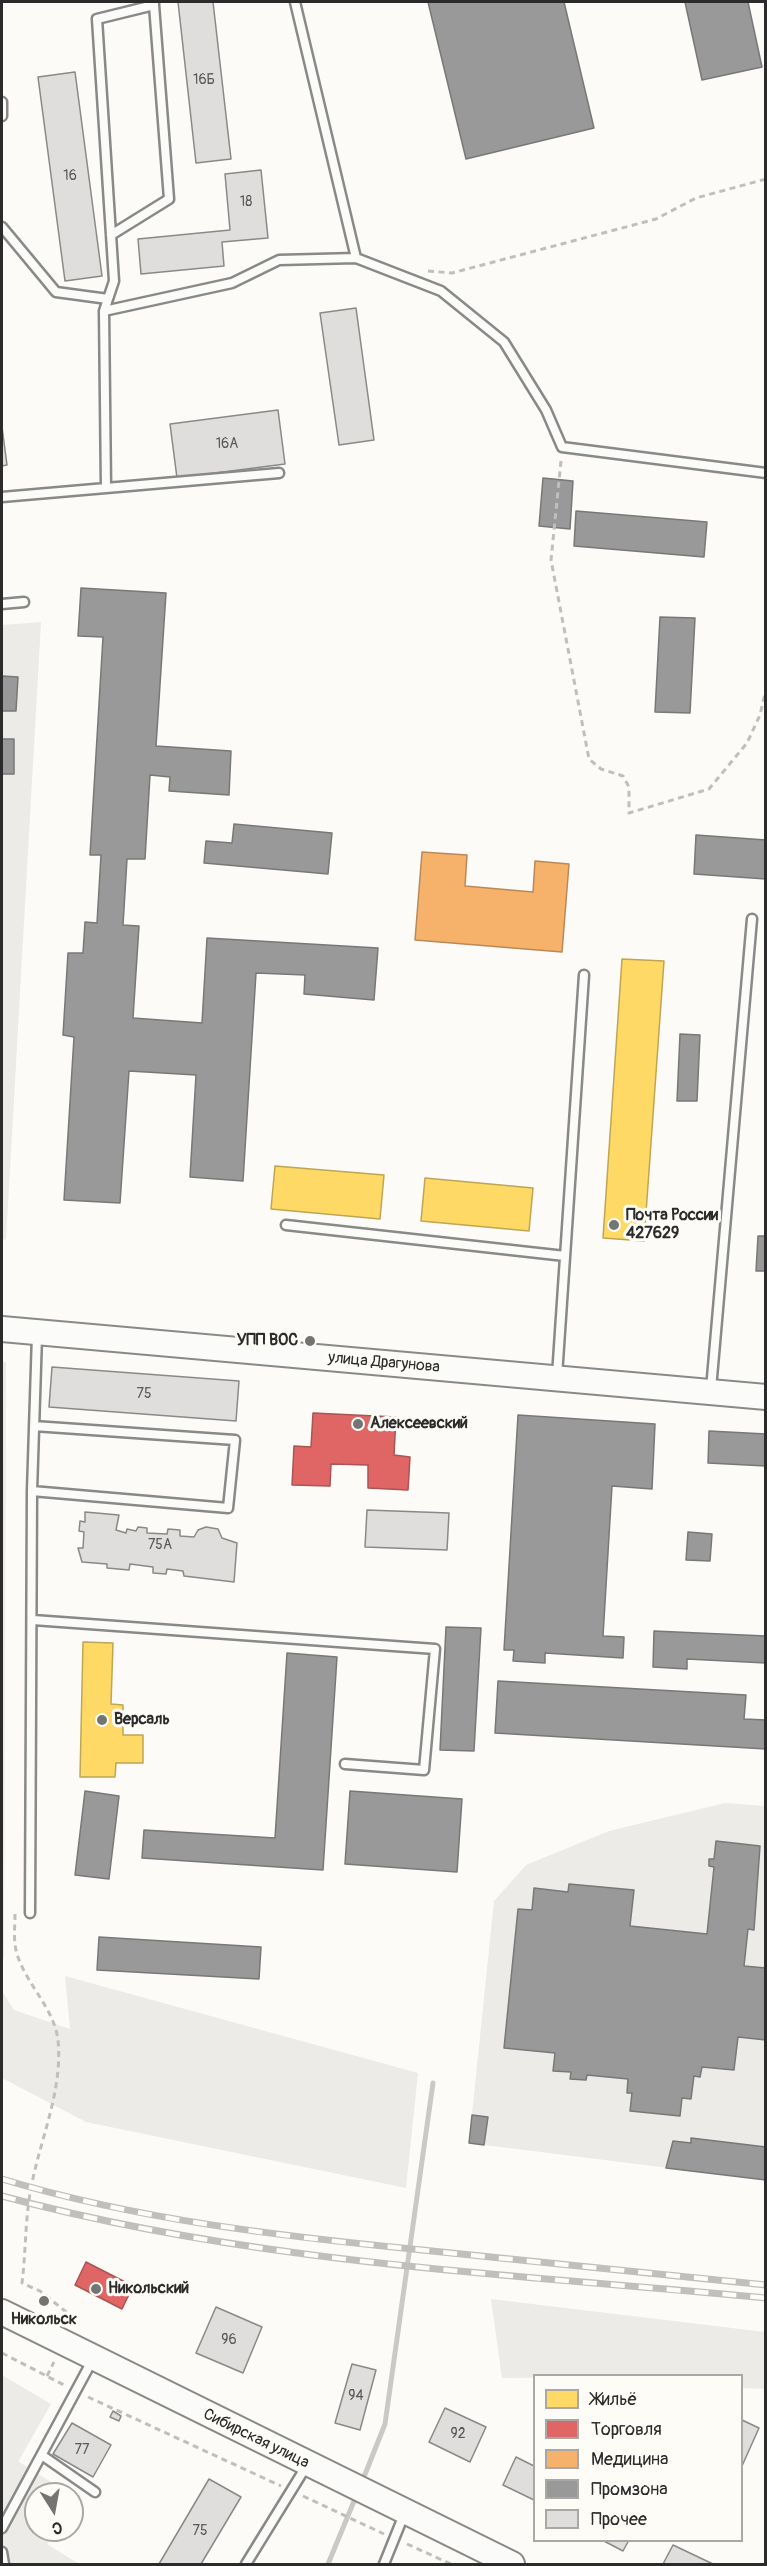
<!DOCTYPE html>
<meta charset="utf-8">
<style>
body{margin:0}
#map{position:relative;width:767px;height:2566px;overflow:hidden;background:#fcfbf8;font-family:Pangolin,sans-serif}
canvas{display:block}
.frame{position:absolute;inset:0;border:3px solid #2b2b2b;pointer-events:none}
.legend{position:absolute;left:533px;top:2374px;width:210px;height:168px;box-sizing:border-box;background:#fdfcf7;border:2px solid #a9a8a5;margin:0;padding:8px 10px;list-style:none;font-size:18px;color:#2b2b2b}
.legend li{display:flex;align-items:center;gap:12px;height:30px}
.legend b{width:30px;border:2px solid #a9a8a5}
.north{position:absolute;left:24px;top:2482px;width:60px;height:60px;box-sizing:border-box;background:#fdfcf7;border:2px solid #a9a8a5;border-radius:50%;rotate:169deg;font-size:16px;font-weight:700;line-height:24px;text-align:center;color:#2b2b2b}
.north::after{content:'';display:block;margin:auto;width:21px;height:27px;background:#747473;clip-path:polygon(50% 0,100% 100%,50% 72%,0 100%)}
</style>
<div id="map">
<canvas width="767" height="2566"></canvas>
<div class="frame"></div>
<ul class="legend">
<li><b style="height:16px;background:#ffd966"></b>Жильё</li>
<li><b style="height:16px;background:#e06666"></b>Торговля</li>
<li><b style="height:16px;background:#f6b26b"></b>Медицина</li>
<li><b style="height:16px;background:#999"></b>Промзона</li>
<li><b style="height:16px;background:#dfdedc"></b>Прочее</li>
</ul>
<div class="north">С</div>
</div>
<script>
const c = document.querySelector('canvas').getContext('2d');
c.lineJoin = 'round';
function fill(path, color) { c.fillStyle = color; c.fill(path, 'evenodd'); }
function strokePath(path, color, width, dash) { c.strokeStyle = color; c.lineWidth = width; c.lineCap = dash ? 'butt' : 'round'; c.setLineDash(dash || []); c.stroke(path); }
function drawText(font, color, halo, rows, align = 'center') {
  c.font = font + ' Pangolin,sans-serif'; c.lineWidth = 6; c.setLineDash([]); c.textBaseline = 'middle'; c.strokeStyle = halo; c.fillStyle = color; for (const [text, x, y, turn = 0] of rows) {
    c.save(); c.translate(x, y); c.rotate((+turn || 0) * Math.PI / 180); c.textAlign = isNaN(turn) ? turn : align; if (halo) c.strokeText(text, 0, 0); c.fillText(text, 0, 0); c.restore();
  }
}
fill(new Path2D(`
 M41,622L6,1240L2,1239V625Z
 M2,1362H6L4,1959L2,1958Z
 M725,1803L765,1806V2180L469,2143L494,1901L526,1865L609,1831Z
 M2,2451L70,2494H36V2530H56L47,2544L79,2564H2Z`), '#ecebe7');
fill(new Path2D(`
 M65,1976L418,2073L406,2188L86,2122L2,2078V1991L14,2010L70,2029Z
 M491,2299L765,2332V2389L742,2388V2376L502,2378Z
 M2,2375L51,2404L9,2478L2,2474Z`), '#ecebe8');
const homes = new Path2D(`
 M622,959L664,961L644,1241L603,1238Z
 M275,1166L384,1175L380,1219L271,1209Z
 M425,1178L533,1188L529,1231L421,1221Z
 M83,1642L113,1643L111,1704L123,1705V1735H143V1763H116L115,1777H80Z`);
fill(homes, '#ffd966');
strokePath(homes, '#bfa554', 1.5);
const shops = new Path2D(`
 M313,1413L396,1417L394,1455L410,1457L408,1490L368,1488V1465L331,1464L330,1486L292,1485L294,1446L311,1447Z
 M86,2262L133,2286L122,2309L75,2285Z`);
fill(shops, '#e06666');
strokePath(shops, '#aa5454', 1.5);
const health = new Path2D(`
 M422,852L467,855L465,886L533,892L535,861L569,864L562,952L415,940Z`);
fill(health, '#f6b26b');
strokePath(health, '#b98a58', 1.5);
const industry = new Path2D(`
 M428,2H564L594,128L466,159Z
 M685,2H748L762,67L702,80Z
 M543,478L573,481L570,529L539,526Z
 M576,511L707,522L704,557L574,546Z
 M81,588L166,593L156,746L231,751L229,795L169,791L170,777L150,775L145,859H127L123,925L139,926L133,1018L202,1023L207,938L378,948L374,1000L304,994L305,975L256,973L243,1181L190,1177L196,1075L129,1071L120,1203L64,1200L74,1037L63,1035L68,953H83L85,922L97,923L101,855H90L103,637L78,636Z
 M660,617L695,618L690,713L655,712Z
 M2,676L18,677L16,711H2Z
 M2,739H14V774H2Z
 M234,824L332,833L328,874L204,863L206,841L232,843Z
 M696,835L766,840V879L694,874Z
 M680,1034L700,1035L697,1101H677Z
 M758,1236H766V1271H756Z
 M518,1415L655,1424L652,1489L612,1486L603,1636L624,1637L623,1658L545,1653V1663L513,1661L514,1650H504Z
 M709,1431L766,1434V1466L708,1463Z
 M688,1532L712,1534L710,1561L686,1560Z
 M446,1627L481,1628L474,1751L440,1750Z
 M654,1631L766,1636V1663L687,1659V1669L653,1667Z
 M287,1653L337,1657L323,1870L142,1858L144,1830L275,1838Z
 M498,1681L746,1695L744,1719L766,1720V1749L495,1733Z
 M85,1791L119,1796L109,1879L75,1875Z
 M350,1791L462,1799L457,1872L345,1864Z
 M716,1841L760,1846L754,1930L748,1929L744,1966L766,1968V2040L738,2037L734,2070L702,2067L700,2077L694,2076L691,2099L682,2098L680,2116L630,2111L632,2093H627L628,2079L587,2075L586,2080L570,2079L571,2072L553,2071L555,2053L504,2048L518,1909L532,1910L534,1888L568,1892L569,1884L634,1890L630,1926L707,1934L714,1867L709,1866V1859H714Z
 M99,1937L261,1947L259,1979L97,1970Z
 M472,2115L488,2117L484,2145L469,2143Z
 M691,2138L766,2147V2180L666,2168L673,2141L691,2143Z`);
fill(industry, '#999');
strokePath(industry, '#787878', 1.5);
strokePath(new Path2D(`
 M362,2482L385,2424L433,2083
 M328,2564L357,2494`), '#cac9c6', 5);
const building = new Path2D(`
 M178,2H213L231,159L196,163Z
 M75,72L102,276L65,281L38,77Z
 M261,170L268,238L222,242L224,266L141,274L138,239L230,230L225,174Z
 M356,308L374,440L339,445L320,313Z
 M278,410L285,464L177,478L170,424Z
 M2,427L7,465L2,466Z
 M52,1367L239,1381L236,1421L49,1407Z
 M367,1510L449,1513L447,1550L365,1547Z
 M85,1512L119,1515L116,1530L126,1533L127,1529L136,1531L138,1527L147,1528V1533L167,1534L168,1529L180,1530V1536L194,1537L198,1530L206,1527L218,1529L222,1538L237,1543L234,1582L184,1576L183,1571L167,1569L166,1574L153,1573V1567L130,1564L129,1570L107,1568V1564L82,1562L78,1548H83L84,1532L79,1531L80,1521L85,1522Z
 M216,2307L262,2327L243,2373L196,2353Z
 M352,2364L376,2370L360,2430L335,2423Z
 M445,2408L486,2427L470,2462L429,2442Z
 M113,2411L121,2416L119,2421L110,2417Z
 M742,2420L759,2428L742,2466Z
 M72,2423L111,2445L93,2477L53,2454Z
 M516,2457L534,2466V2500L503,2485Z
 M209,2479L241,2497L201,2564H159Z
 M602,2540H629L623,2551Z
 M673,2545L713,2564H663Z`);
fill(building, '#dfdedc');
strokePath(building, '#898987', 1.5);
const lane = new Path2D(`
 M2,102V116
 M2,227L56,292L108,299
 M111,235L169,199L154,5
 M356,258L441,291L504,342L546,410L562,447L766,473
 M104,311L114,281L97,19L154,5V2
 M106,488L279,473
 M2,497L106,488L104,311L232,283L279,260L356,258L295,2
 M2,604L24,602
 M286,1225L565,1256
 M557,1376L584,975
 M711,1389L752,919
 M32,1491L228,1508L235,1440L34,1426
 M33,1620L435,1649L424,1770L345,1764
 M30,1913L32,1491L37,1335
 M43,2456L95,2492
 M2,2528L93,2359
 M2,2552L4,2564
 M246,2564L307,2465
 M384,2564L405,2512`);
const secondary = new Path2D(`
 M2,1329L766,1397
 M2,2312L512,2564`);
strokePath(lane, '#898987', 13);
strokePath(secondary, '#898987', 28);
strokePath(new Path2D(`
 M428,271L452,273L656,219L696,198L766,179
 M561,461L551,560L589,759L601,769L623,776L629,787V813L709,789L747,743L760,715L766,689
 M15,1914C15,1926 13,1942 17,1954C26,1984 54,2008 58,2040C63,2091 40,2139 31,2188C25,2219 26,2251 22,2283L40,2291L70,2315V2322
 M2,2353L66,2386
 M47,2376L54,2362
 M88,2397L281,2486
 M303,2496L384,2534
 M407,2544L451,2564`), '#c0bfbc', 3, [6, 4.5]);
strokePath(lane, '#fbfbf9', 8);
strokePath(secondary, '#fbfbf9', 24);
const rail = new Path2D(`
 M2,2179C138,2220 280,2236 422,2250C536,2262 651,2273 766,2285
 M2,2196C250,2263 510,2274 766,2298`);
strokePath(rail, '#c0bfbc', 7);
strokePath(rail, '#fdfcf7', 4.5, [14]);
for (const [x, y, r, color] of [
 [614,1225,6,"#747473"],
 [310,1341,6,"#747473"],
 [358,1424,6,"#747473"],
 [102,1720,6,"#747473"],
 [96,2289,6,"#747473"],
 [44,2301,6,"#747473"]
]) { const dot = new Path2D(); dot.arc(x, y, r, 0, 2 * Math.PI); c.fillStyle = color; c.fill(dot); strokePath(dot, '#fdfcf7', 2); }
drawText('14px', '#585857', null, [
 ["16Б",204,80],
 ["16",70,176],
 ["18",246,202],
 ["16А",227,444],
 ["75",144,1394],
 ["75А",160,1545],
 ["96",229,2340],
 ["94",356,2396],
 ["92",458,2434],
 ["77",82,2450],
 ["75",200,2531]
]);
drawText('bold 16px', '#2b2b2b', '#fdfcf7', [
 ["Почта России",626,1216],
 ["427629",626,1234],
 ["УПП ВОС",298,1341,"right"],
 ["Алексеевский",370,1424],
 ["Версаль",114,1720],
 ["Никольский",108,2289],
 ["Никольск",44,2320,"center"]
], 'left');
drawText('16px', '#2b2b2b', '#fdfcf7', [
 ["улица Драгунова",384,1363,5],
 ["Сибирская улица",256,2439,26]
]);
</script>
